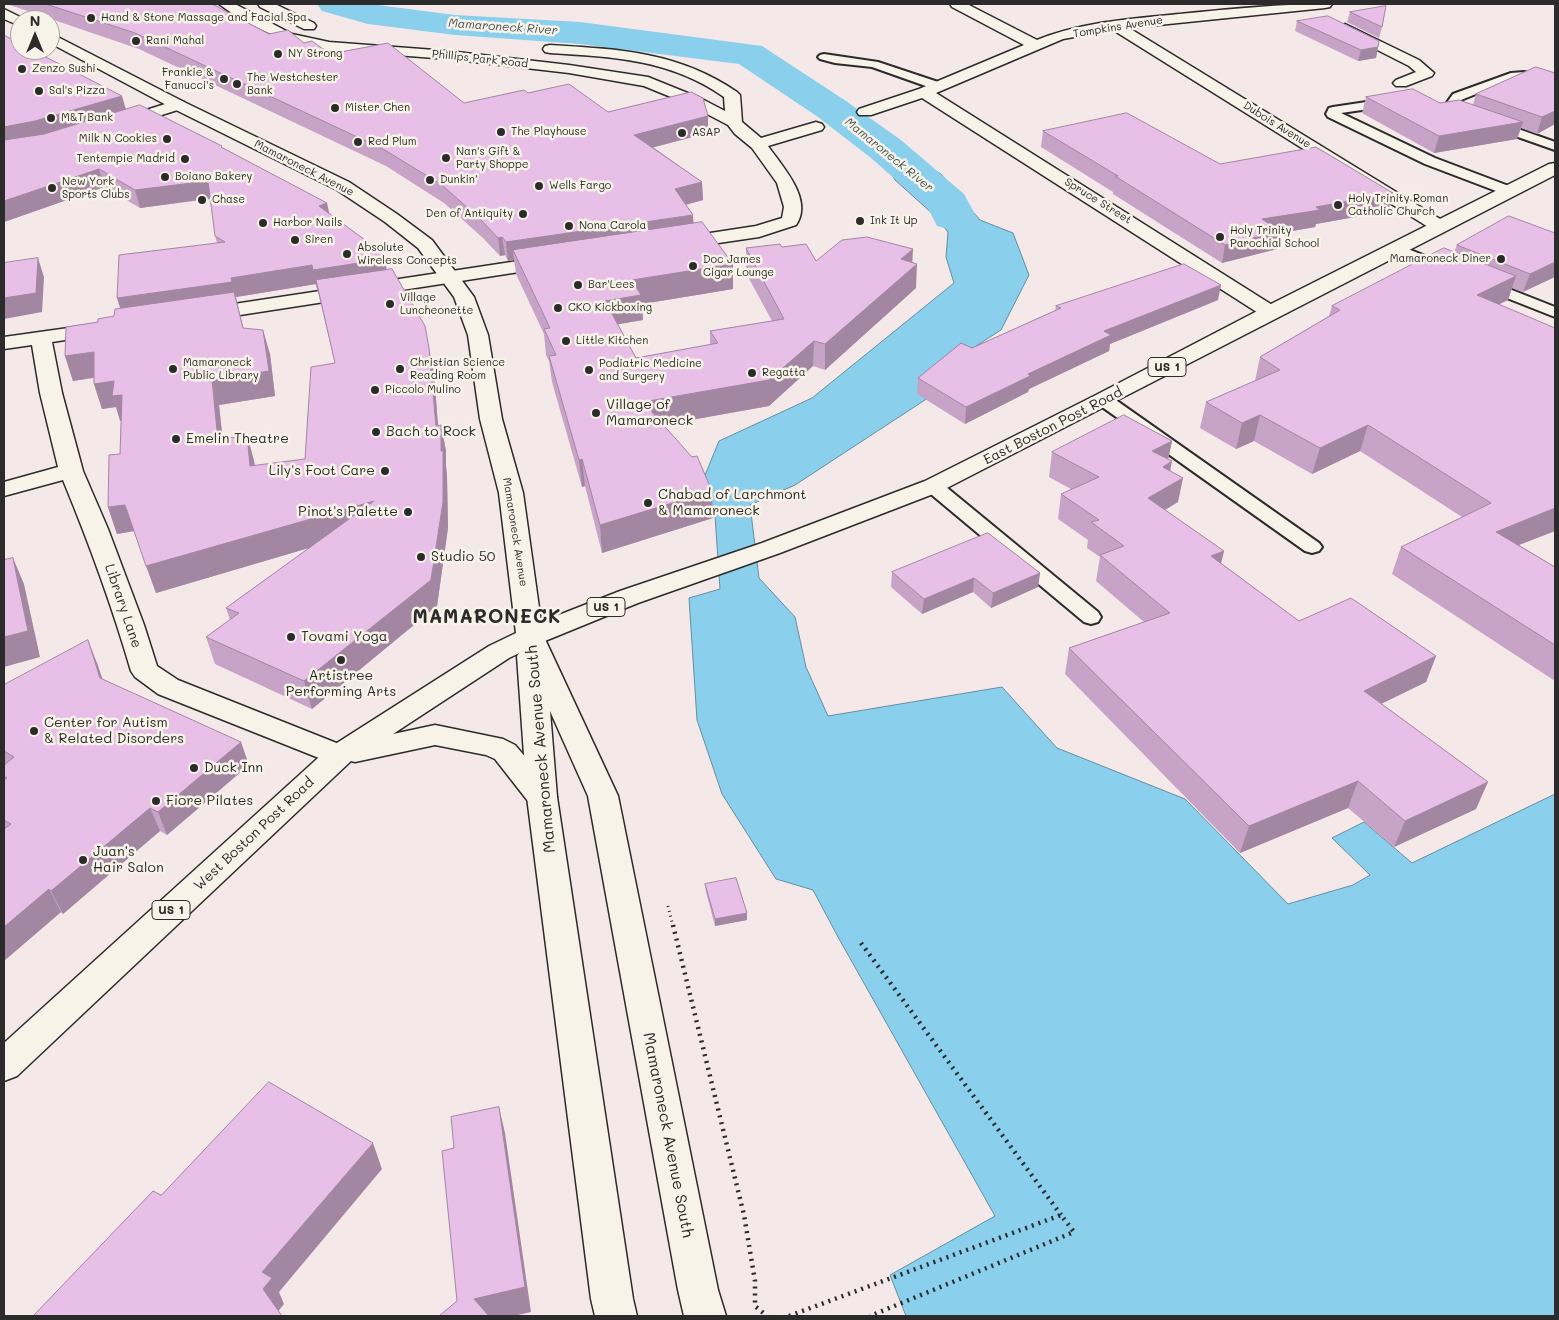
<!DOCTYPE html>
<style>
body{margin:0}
#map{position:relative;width:1559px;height:1320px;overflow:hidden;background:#f4e9e8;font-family:Mali,sans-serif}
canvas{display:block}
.frame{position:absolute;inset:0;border:5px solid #2b2b2b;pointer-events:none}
.north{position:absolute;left:10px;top:10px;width:50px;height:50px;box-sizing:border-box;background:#f7f3e8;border:1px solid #a5a39c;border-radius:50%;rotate:0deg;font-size:14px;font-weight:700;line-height:20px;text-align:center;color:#2b2b2b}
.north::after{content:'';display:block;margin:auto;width:18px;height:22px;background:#2b2b2b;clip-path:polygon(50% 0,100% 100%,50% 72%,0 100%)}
</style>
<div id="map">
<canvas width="1559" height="1320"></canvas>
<div class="frame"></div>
<div class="north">N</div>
</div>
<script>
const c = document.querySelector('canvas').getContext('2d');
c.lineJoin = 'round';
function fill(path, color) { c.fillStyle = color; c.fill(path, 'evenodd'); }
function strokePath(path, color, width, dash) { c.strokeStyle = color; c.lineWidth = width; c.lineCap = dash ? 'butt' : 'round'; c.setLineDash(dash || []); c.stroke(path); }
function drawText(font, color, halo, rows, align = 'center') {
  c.font = font + ' Mali,sans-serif'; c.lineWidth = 5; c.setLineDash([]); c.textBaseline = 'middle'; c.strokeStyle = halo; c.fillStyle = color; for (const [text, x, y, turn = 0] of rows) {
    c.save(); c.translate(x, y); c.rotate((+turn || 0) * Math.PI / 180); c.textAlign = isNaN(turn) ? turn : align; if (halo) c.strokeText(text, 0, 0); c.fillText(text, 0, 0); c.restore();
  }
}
const water = new Path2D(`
 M892,146L941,174L980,220L1013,233L1029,275L1001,330L976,346L968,363L928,398L795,485L750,505L759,578L795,617L806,667L828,716L1002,687L1057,748L1185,799L1288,904L1353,885L1370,875L1332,838L1364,822L1412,863L1555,794V1316H906L890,1275L995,1216L838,937L813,890L776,879L722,794L697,720L689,598L720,589L715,516L701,485L719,441L812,398L954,283L946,257L948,232L934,215L895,180L880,153Z`);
fill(water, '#8ad0ec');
strokePath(water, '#648e9f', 1);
fill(new Path2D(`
 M317,4H370L455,15L580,22L762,46L846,101L901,140L964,194L976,216L969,226L953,230L937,226L928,208L871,158L818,117L739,64L580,44L455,35L368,24L322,11Z`), '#8ad0ec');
const service = new Path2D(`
 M824,54L878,62L941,83L943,86L937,90L872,67L835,63L820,59L818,57L820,55Z
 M1524,72L1555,82V89L1523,78H1516L1461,100L1458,104L1459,108L1555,142V150L1450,113L1446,104L1453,94L1511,73Z
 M1393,98L1399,102L1397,105L1341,113L1435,158L1514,188L1516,191L1514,194H1504L1425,164L1328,117L1326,114L1329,108L1333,107Z
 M1398,245L1453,267L1455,270L1453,273H1443L1393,252L1391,249L1393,246Z
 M1484,279L1555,307V317L1479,287L1476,284L1479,281Z
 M1104,395L1110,396L1319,543L1322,547L1319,551L1312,553L1305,551L1098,404L1096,400L1098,396Z
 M933,480L940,482L1098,612L1101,617L1098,622L1091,624L1084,622L926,490L924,486L926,482Z`);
const minor = new Path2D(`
 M219,4H235L292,34L329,42L448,51L569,65L648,77L700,98L725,111L724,97C670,59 613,57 550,53L545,52L543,49L545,46L550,45C618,49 679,52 737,92L740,95L742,122L761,138L816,122L822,124L824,127L822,130L768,146C782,166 814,200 796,225L759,237L678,249L671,247L669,243L671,239L756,226L782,218L784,207L777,183L752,148L735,134L728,125L688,104L644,86L569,73L448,59L329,50L283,40L240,19Z
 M258,4H275L314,23L316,26L314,29H304L260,7Z
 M950,4H967L1037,40C1081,22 1131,19 1179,14C1230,9 1280,4 1332,4L1330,7L1325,8L1129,28L1445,222L1448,226L1445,230L1439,231L1433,230L1113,30L1063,39L936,93L1277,308L1280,312L1277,316L1270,318L1263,316L922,98L871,115H859L857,112L859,109L919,89L1024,45L952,7Z
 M1345,24L1419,60L1434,73L1432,76L1406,86H1396L1393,83L1396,80L1416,72L1409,66L1340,31L1338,28Z
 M551,256L558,258L561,262L558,266L201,321L194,319L191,315L194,311L201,309Z
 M104,323L111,325L114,329L111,333L52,342L62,393L83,471L108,529L144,625L157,666L178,680L349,748L354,755L349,762L339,765L329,762L158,694L135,677L131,671C112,606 89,543 63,480L4,496V482L58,467L40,393L32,345L4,349V337Z
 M530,628L540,631L544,637L618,796L718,1290L726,1316H684L678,1290L588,796L550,711L557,797L633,1299L637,1316H595L591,1299L527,797L517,656L522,649L516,637L520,631Z`);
const tertiary = new Path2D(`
 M178,100L184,102L186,105L184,108L120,128L114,126L112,123L114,120Z`);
const primary = new Path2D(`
 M4,9L26,20H20V26L4,19Z
 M50,33L184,102L349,182L397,214L432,240L474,297L488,335L502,419L523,493L541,622L620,591L762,543L925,481L1096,395L1263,308L1549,164L1555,163V175L941,491L780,553L638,603L540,643L509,658L393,734L435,725L503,739L515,745L553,789L557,797L553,805L542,808L531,805L495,759L486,755L435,745L355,762L351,761L17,1076L4,1081V1043L329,748L489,646L516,633L499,493L480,419L468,335L454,297L418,248L385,222L337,190L172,108L50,43Z`);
strokePath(service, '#2b2b2b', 4);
strokePath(minor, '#2b2b2b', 3);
strokePath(tertiary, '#2b2b2b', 3);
strokePath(primary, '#2b2b2b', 3);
strokePath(new Path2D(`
 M668,906L673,926`), '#2b2b2b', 3, [1, 4]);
strokePath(new Path2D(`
 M673,925L744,1215L755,1281V1306L767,1316
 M861,943L1061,1215
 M789,1316L1061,1215L1074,1232L870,1316`), '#2b2b2b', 4.5, [2, 5]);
fill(service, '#f7f3e8');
fill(minor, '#f7f3e8');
fill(tertiary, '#f7f3e8');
fill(primary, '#f7f3e8');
fill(new Path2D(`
 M7,4H212L269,34L304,43L330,54L464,103L528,93L608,112L708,116V133L653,147L702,182L703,200L686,205L694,224L733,264V289L642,304L643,320L618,324L636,358L710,345V331L772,321L746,273V248L782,247L816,261L912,262L916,288L825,370L813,366L769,406L664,425L713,518L602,553L585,486L582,487L552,382L549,361L546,355L544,334L516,274L514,260L508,261L505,255L500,256L483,238L444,203L386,166L139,49Z
 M1350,12L1382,27L1379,38L1347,22Z
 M1297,21L1378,47L1376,58L1358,61L1295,31Z
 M4,35L126,109L223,148L330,214L387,270L434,373L438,426L441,425L446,451V466L447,477L448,528L437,606L312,709L215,664L206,637L230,620L226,608L309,548L156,593L134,531L117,534L108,507L120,454L121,421L116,407L102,409L94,384V378L73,381L65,356L98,322L114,316L120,308L217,243L215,236L210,199L140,208L104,187L4,222ZM316,284L335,363L305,459L255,466L254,461L247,435L223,439L219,405L275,396L270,354L243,328L236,297Z
 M1536,67L1555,124L1537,134L1521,128L1517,139L1434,153L1362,113L1366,97L1473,105L1476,94Z
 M1043,131L1220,164L1388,211L1316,224L1315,227L1281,233L1277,249L1222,263L1113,194V192L1041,147Z
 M1555,233L1523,292L1512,288L1508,300L1499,304L1555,531L1519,545L1555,567V681L1392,574L1401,547L1462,517L1360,451L1312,474L1254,441L1236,449L1200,428L1206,402L1255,381L1260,357L1329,316L1332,306L1454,252L1457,245Z
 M1218,300L1110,344L1109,351L1029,389L1028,392L965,424L917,394L918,378L972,348L1055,311L1056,306Z
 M1172,441L1168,459L1178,502L1165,510L1224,551L1221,563L1299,621L1436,656L1426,682L1381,704L1476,809L1394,847L1348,808L1240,853L1065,674L1069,648L1144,622L1096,581L1100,557L1087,548L1088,540L1058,519L1061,494L1071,489L1049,477L1052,452Z
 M892,572L1040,573L1038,587L991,608L973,592L922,614L891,587Z
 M97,663L102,679L249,765L167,835L160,831L63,914L61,912L4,961V685Z
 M705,884L747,920L715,926L706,892Z`), '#c7a4c7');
fill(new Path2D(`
 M1378,47L1376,58L1358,61L1361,50Z
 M122,96L127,113L4,145V127Z
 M1555,111V124L1537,134L1542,117Z
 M708,116V133L636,152L634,135Z
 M1523,122L1517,139L1434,153L1439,136Z
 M99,169L104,187L4,222V201Z
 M208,181L212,198L140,208L135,190Z
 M702,182L703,200L676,207L675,189Z
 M1393,193L1388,211L1316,224L1315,227L1281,233L1277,249L1222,263L1225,245L1262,219L1316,207Z
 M327,203L331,221L319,206Z
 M693,215L694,233L513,250L514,260L508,261L506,242Z
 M502,237L505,255L500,256L498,238Z
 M913,249L912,268L917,264L916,288L825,370V344L901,259Z
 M38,258L44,277L42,312L4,319V298Z
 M385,259L388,278L317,289L313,270Z
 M1555,262V277L1523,292L1530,274Z
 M733,264V289L642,304L643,320L608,326L605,301L632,280Z
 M312,265L316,284L236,297L231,278Z
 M1516,276L1508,300L1469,319L1477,295Z
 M232,282L249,352L123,318L117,298Z
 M1221,285L1218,300L1110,344L1109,351L1029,389L1028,392L965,424L966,407L1104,331Z
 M263,330L270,354L275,396L219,405L225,465L218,440L212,380Z
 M814,341L813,366L769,406L645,428L643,402Z
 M429,348L434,373L440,452L436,426Z
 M94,352L102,376L73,381L65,356Z
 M114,381L122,395L130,420L120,421L116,407L102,409L94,384Z
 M1260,415L1254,441L1236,449L1242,423Z
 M441,425L446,451V466L447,477L448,528L437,606L312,709L304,681L441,451Z
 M1368,425L1360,451L1312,474L1320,448Z
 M247,435L254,461L258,492L250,466Z
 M1172,441L1167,465L1172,461L1167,486L1152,451Z
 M582,459L585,486L582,487L579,460Z
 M1183,478L1178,502L1143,523L1148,498Z
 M712,491L713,518L602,553L600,525Z
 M374,501L380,527L156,593L146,566Z
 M125,505L134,531L117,534L108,507Z
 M1555,508V531L1485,558L1496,532Z
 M1224,551L1218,576L1211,556Z
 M13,558L24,584L40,657L4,667V637Z
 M1040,573L1038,587L991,608L993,593Z
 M974,578L973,592L922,614L924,599Z
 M88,640L97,663L110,701L100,678Z
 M1436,656L1426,682L1354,717L1364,691Z
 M241,742L249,765L167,835L158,812Z
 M1358,781L1348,808L1240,853L1249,826Z
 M1488,782L1476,809L1394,847L1405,821Z
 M150,808L160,831L63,914L51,891Z
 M49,889L61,912L4,961V927Z
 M747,913V920L715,926V919Z
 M499,1107L505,1133L531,1312L514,1316H479L474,1299Z
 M373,1143L382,1169L279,1292L284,1304L276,1314L263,1289L262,1272Z`), '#a286a2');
const building = new Path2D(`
 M46,4H212L269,34L288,30L304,43L312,41L330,54L388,43L464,103L524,90L528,93L569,84L608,112L691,92L703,98L708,116L634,135L702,182L675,189L693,215L506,242L502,237L498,238L480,219L442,185L383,149L135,33Z
 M1386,6L1382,27L1350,12Z
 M1328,16L1379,41L1378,47L1361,50L1297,21Z
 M4,35L20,44V50H32L122,96L35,121L4,127Z
 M1536,67L1555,73V111L1542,117L1476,94Z
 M1413,89L1440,103L1459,100L1523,122L1439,136L1366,97Z
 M140,105L222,146L221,147L327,203L319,206L380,251L385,259L313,270L312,265L231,278L232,282L117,298L119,255L225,242L215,236L208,181L135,190L99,169L4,201V140L44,134Z
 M1127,113L1220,164L1316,147L1393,193L1316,207L1320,210L1262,219L1281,231L1225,245L1115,176H1118L1043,131Z
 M1509,216L1555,233V262L1530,274L1457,245Z
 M702,222L733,264L632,280L641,295L605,301L636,358L718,343L710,331L784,319L746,248L780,244L782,247L806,244L816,261L842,240L867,237L913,249L901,259L917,264L825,344L814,341L769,380L643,402L692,457L697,456L712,491L600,525L582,459L579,460L549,356L556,355L544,329L550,328L513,250Z
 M1444,248L1516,276L1477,295L1555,328V508L1496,532L1555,567V645L1401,547L1491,503L1368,425L1320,448L1260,415L1242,423L1206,402L1280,370L1260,357L1340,310L1332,306Z
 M38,258L36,293L4,298V263Z
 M1184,264L1221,285L1104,331L1111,335L1028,374L1030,376L966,407L918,378L961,343L972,348L1061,308L1056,306Z
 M392,269L425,326L429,348L436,426L441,425V451H443V502L431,580L304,681L206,637L239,613L226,608L374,501L146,566L125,505L108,507L109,455L120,454L122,395L112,396L114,381L94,384V352L65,356L66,327L98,322V319L114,316L115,309L234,292L243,328L263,330L269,371L212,380L218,440L247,435L250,466L305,459L311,367L335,363L316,280Z
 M1124,415L1172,441L1152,451L1172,461L1163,467L1183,478L1148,498L1224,551L1211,556L1299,621L1351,598L1436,656L1364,691L1488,782L1405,821L1358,781L1249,826L1069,648L1170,613L1100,555L1124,546L1091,522L1099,520L1061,494L1099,477L1052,452Z
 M988,533L1040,573L993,593L974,578L924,599L892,572Z
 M13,558L28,631L4,637V560Z
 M88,640L100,678L241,742L158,812L150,808L51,891L49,889L4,927V829L11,824L4,820V780L7,778L4,776V765L14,757L4,751V685Z
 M736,878L747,913L715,919L705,884Z
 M269,1082L373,1143L262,1272L272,1278L263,1289L282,1316H33L153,1191L161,1195Z
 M499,1107L525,1287L474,1299L489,1316H439L457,1301L442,1151L454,1148L451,1117Z`);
fill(building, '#e7bfe7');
strokePath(building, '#a286a2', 1);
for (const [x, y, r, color] of [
 [91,18,5,"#2b2b2b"],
 [136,41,5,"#2b2b2b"],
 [278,54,5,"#2b2b2b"],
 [22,69,5,"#2b2b2b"],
 [224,79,5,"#2b2b2b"],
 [237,84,5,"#2b2b2b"],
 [39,91,5,"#2b2b2b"],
 [335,108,5,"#2b2b2b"],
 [51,118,5,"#2b2b2b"],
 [501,132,5,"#2b2b2b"],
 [682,133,5,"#2b2b2b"],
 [167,139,5,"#2b2b2b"],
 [358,142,5,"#2b2b2b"],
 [446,158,5,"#2b2b2b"],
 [185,159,5,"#2b2b2b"],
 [165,177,5,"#2b2b2b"],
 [430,180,5,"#2b2b2b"],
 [539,186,5,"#2b2b2b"],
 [52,188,5,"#2b2b2b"],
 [202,200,5,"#2b2b2b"],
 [1338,205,5,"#2b2b2b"],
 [523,214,5,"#2b2b2b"],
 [860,221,5,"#2b2b2b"],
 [263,223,5,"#2b2b2b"],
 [569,226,5,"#2b2b2b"],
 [1220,237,5,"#2b2b2b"],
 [295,240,5,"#2b2b2b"],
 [347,254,5,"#2b2b2b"],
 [1501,259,5,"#2b2b2b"],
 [693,266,5,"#2b2b2b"],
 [578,285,5,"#2b2b2b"],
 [390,304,5,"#2b2b2b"],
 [558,308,5,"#2b2b2b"],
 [566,341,5,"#2b2b2b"],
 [173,369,5,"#2b2b2b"],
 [400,369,5,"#2b2b2b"],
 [589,370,5,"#2b2b2b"],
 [752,373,5,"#2b2b2b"],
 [375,390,5,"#2b2b2b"],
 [596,413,5,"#2b2b2b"],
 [376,432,5,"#2b2b2b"],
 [176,439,5,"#2b2b2b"],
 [385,471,5,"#2b2b2b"],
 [648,503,5,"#2b2b2b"],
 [408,512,5,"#2b2b2b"],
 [421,557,5,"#2b2b2b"],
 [291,637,5,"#2b2b2b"],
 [341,660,5,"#2b2b2b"],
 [34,731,5,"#2b2b2b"],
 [194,768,5,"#2b2b2b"],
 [156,801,5,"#2b2b2b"],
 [83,860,5,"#2b2b2b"]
]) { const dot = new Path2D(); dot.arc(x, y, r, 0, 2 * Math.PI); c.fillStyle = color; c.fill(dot); strokePath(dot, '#f7f3e8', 2); }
drawText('11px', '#2b2b2b', '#f7f3e8', [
 ["Hand & Stone Massage and Facial Spa",101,18],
 ["Rani Mahal",146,41],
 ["NY Strong",288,54],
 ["Zenzo Sushi",32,69],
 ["Frankie &",214,73,"right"],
 ["Fanucci's",214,86,"right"],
 ["The Westchester",247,78],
 ["Bank",247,91],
 ["Sal's Pizza",49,91],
 ["Mister Chen",345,108],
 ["M&T Bank",61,118],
 ["The Playhouse",511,132],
 ["ASAP",692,133],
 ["Milk N Cookies",157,139,"right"],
 ["Red Plum",368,142],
 ["Nan's Gift &",456,152],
 ["Party Shoppe",456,165],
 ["Tentempie Madrid",175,159,"right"],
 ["Boiano Bakery",175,177],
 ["Dunkin'",440,180],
 ["New York",62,182],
 ["Sports Clubs",62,195],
 ["Wells Fargo",549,186],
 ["Holy Trinity Roman",1348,199],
 ["Catholic Church",1348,212],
 ["Chase",212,200],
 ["Den of Antiquity",513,214,"right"],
 ["Ink It Up",870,221],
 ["Harbor Nails",273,223],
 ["Nona Carola",579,226],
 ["Holy Trinity",1230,231],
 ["Parochial School",1230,244],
 ["Siren",305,240],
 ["Absolute",357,248],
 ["Wireless Concepts",357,261],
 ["Mamaroneck Diner",1491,259,"right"],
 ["Doc James",703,260],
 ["Cigar Lounge",703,273],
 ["Bar'Lees",588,285],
 ["Village",400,298],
 ["Luncheonette",400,311],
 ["CKO Kickboxing",568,308],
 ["Little Kitchen",576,341],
 ["Mamaroneck",183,363],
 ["Public Library",183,376],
 ["Christian Science",410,363],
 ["Reading Room",410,376],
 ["Podiatric Medicine",599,364],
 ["and Surgery",599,377],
 ["Regatta",762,373],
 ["Piccolo Mulino",385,390]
], 'left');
drawText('11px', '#2b2b2b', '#f7f3e8', [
 ["Tompkins Avenue",1118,27,-9],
 ["Phillips Park Road",480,59,6],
 ["Dubois Avenue",1277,125,32],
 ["Mamaroneck Avenue",304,168,27],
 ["Spruce Street",1098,201,32],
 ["Mamaroneck Avenue",515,532,81]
]);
drawText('italic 12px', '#43545b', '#f7f3e8', [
 ["Mamaroneck River",503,27,4],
 ["Mamaroneck River",889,155,39]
]);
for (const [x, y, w] of [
 [1167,367,38],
 [606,607,38],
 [171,910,38]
]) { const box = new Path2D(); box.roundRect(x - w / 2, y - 9.5, w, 19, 4); c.fillStyle = '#f7f3e8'; c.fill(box); strokePath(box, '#2b2b2b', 1); }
drawText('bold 12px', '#2b2b2b', null, [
 ["US 1",1167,367],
 ["US 1",606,607],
 ["US 1",171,910]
]);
drawText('14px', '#2b2b2b', '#f7f3e8', [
 ["Village of",606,405],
 ["Mamaroneck",606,421],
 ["Bach to Rock",386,432],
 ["Emelin Theatre",186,439],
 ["Lily's Foot Care",375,471,"right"],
 ["Chabad of Larchmont",658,495],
 ["& Mamaroneck",658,511],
 ["Pinot's Palette",398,512,"right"],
 ["Studio 50",431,557],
 ["Tovami Yoga",301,637],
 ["Artistree",341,676,"center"],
 ["Performing Arts",341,692,"center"],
 ["Center for Autism",44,723],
 ["& Related Disorders",44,739],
 ["Duck Inn",204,768],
 ["Fiore Pilates",166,801],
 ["Juan's",93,852],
 ["Hair Salon",93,868]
], 'left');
drawText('14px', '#2b2b2b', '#f7f3e8', [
 ["East Boston Post Road",1053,426,-27],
 ["Library Lane",123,606,71],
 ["West Boston Post Road",254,834,-43]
]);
drawText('16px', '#2b2b2b', '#f7f3e8', [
 ["Mamaroneck Avenue South",541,749,-95],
 ["Mamaroneck Avenue South",668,1135,79]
]);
c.letterSpacing = '1px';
drawText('bold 19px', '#2b2b2b', '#f7f3e8', [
 ["MAMARONECK",487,617]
]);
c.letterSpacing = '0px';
</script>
